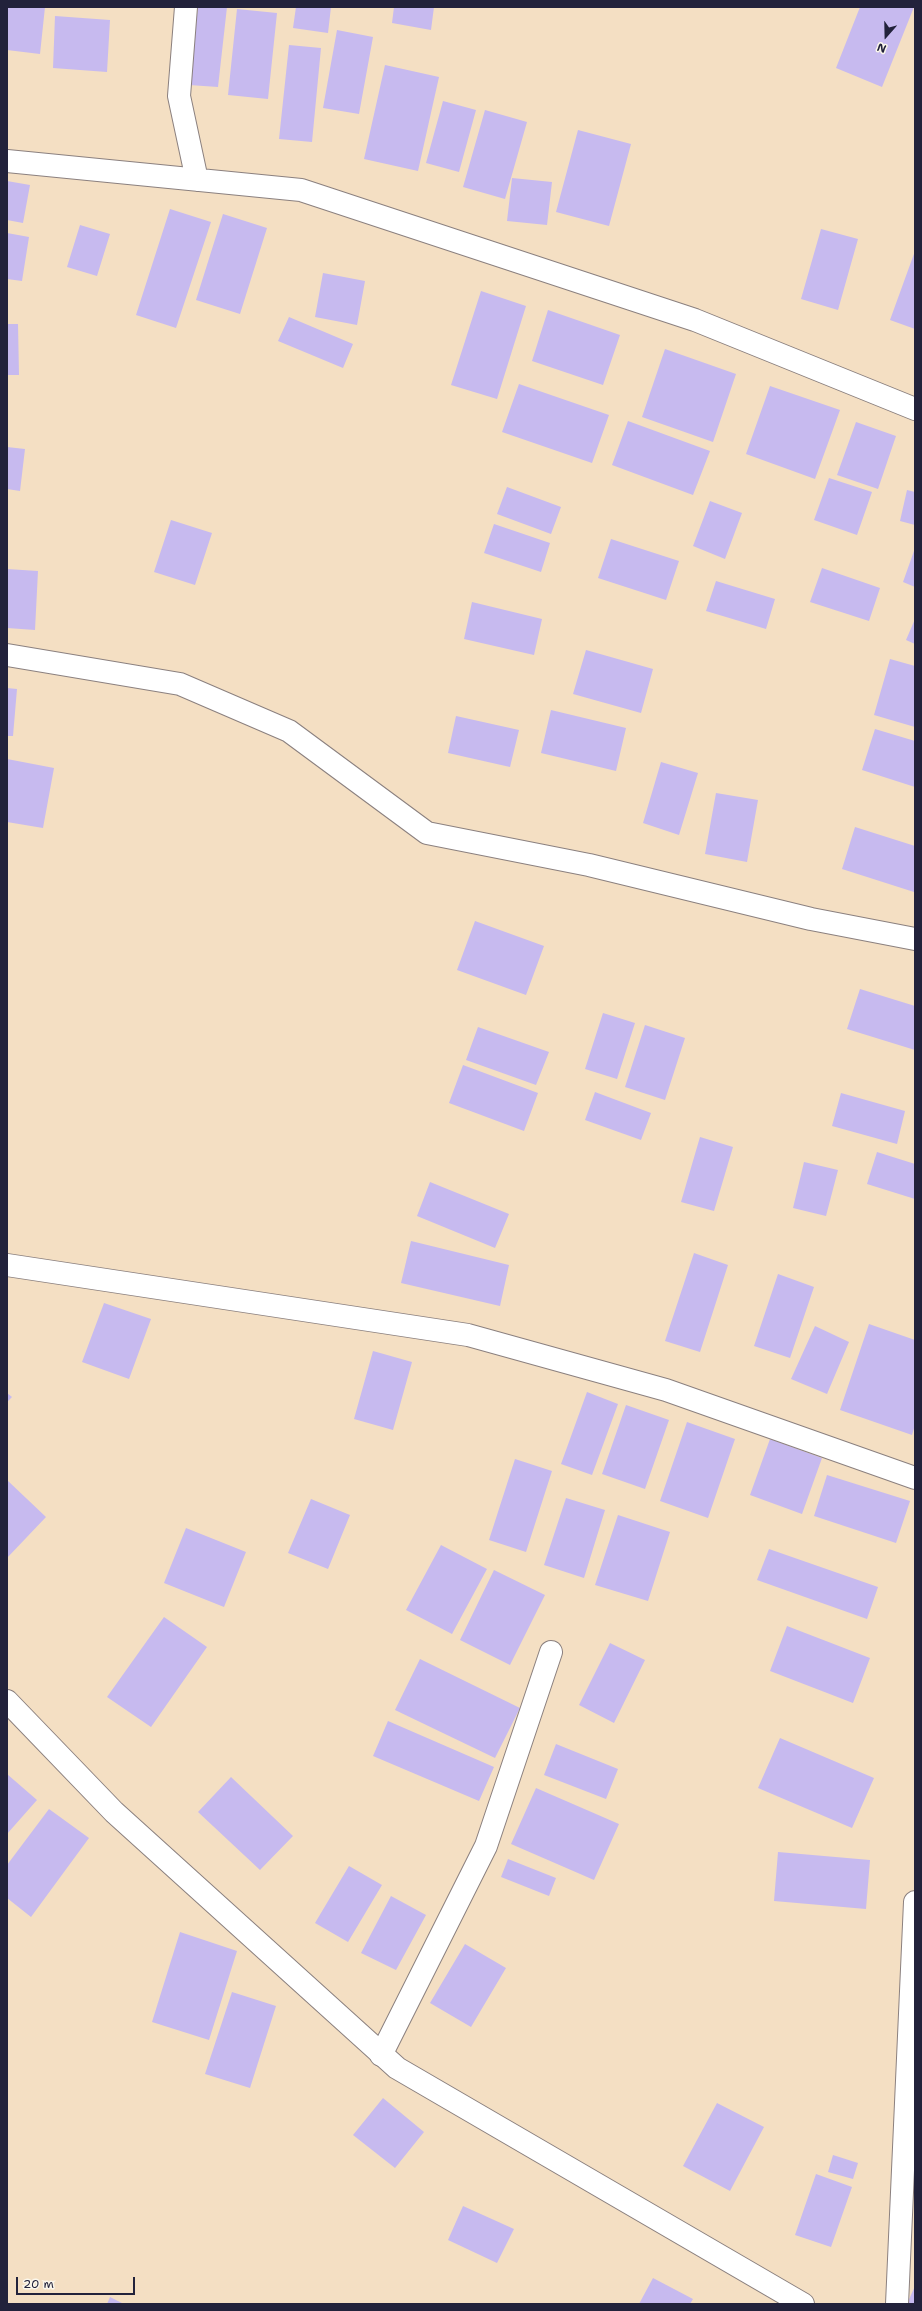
<!DOCTYPE html>
<style>
body{margin:0}
#map{position:relative;width:922px;height:2311px;overflow:hidden;background:#f4dfc3;font-family:"Shantell Sans",sans-serif}
canvas{display:block}
.frame{position:absolute;inset:0;border:8px solid #22223b;pointer-events:none}
.north{position:absolute;left:866px;top:16px;width:40px;height:40px;-webkit-text-stroke:3px #fbf7ec;paint-order:stroke;rotate:200deg;font-size:11px;font-weight:700;line-height:16px;text-align:center;color:#22223b}
.north::after{content:'';display:block;margin:auto;width:14px;height:18px;background:#22223b;clip-path:polygon(50% 0,100% 100%,50% 72%,0 100%)}
.scale{position:absolute;left:16px;top:2277px;width:119px;height:18px;box-sizing:border-box;border:2px solid #22223b;border-top:0;padding-left:5px;font-size:12px;line-height:14px;white-space:nowrap;color:#22223b;-webkit-text-stroke:3px #fbf7ec;paint-order:stroke}
</style>
<div id="map">
<canvas width="922" height="2311"></canvas>
<div class="frame"></div>
<div class="north">N</div>
<div class="scale">20 m</div>
</div>
<script>
const c = document.querySelector('canvas').getContext('2d');
c.lineJoin = 'round';
function fill(path, color) { c.fillStyle = color; c.fill(path, 'evenodd'); }
function strokePath(path, color, width, dash) { c.strokeStyle = color; c.lineWidth = width; c.lineCap = dash ? 'butt' : 'round'; c.setLineDash(dash || []); c.stroke(path); }
fill(new Path2D(`
 M7,7H45L40,54L7,50Z
 M198,7H227L218,87L189,85Z
 M296,7H331L328,33L293,28Z
 M394,7H434L431,30L392,23Z
 M860,7H914L882,87L836,68Z
 M237,9L277,13L268,99L228,95Z
 M55,16L110,20L107,72L53,68Z
 M337,30L373,37L359,114L323,108Z
 M289,45L321,48L312,142L279,139Z
 M385,65L439,77L418,171L364,159Z
 M443,101L476,110L459,172L426,163Z
 M485,110L527,122L505,199L463,187Z
 M578,130L631,144L609,226L556,212Z
 M512,178L552,182L547,225L507,221Z
 M7,181L30,185L23,223L7,220Z
 M170,209L211,222L176,328L136,315Z
 M223,214L267,228L240,314L196,300Z
 M80,225L110,234L97,276L67,267Z
 M821,229L858,239L838,310L801,299Z
 M7,233L29,237L22,281L7,279Z
 M915,251V329L890,320Z
 M323,273L365,281L357,325L315,317Z
 M481,291L526,306L497,399L451,385Z
 M548,310L620,335L603,385L532,361Z
 M289,317L353,344L343,368L278,341Z
 M7,324H18L19,375H7Z
 M665,349L736,374L713,442L642,417Z
 M519,384L609,415L592,463L502,432Z
 M770,386L840,410L815,479L746,454Z
 M628,421L710,451L693,495L612,465Z
 M856,422L896,436L878,489L837,475Z
 M7,447L25,449L20,491L7,489Z
 M829,478L872,492L857,535L814,520Z
 M507,487L561,507L551,534L497,514Z
 M907,490L915,492V525L900,521Z
 M710,501L742,513L725,559L693,546Z
 M171,520L212,533L195,585L154,572Z
 M494,524L550,543L541,572L484,553Z
 M611,539L679,561L666,600L598,578Z
 M915,548V587L903,582Z
 M822,568L880,588L869,621L810,602Z
 M7,569L38,571L35,630L7,628Z
 M716,581L775,599L766,629L706,611Z
 M472,602L542,619L534,655L464,639Z
 M915,619V644L906,640Z
 M586,650L653,669L641,713L573,694Z
 M890,659L915,666V727L874,715Z
 M7,688L17,689L13,736H7Z
 M551,710L626,728L616,771L541,753Z
 M456,716L519,730L510,767L448,753Z
 M875,729L915,741V787L862,770Z
 M7,759L54,768L43,828L7,822Z
 M661,762L698,773L679,835L643,823Z
 M716,793L758,800L747,862L705,854Z
 M855,827L915,846L914,892L842,869Z
 M475,921L544,946L526,995L457,970Z
 M860,989L915,1006V1050L847,1029Z
 M603,1013L635,1023L617,1079L585,1069Z
 M645,1025L685,1038L665,1100L625,1087Z
 M478,1027L549,1052L536,1085L466,1060Z
 M463,1065L538,1093L524,1131L449,1103Z
 M595,1092L651,1113L641,1140L585,1120Z
 M841,1093L905,1111L897,1144L832,1126Z
 M700,1137L733,1147L714,1211L681,1202Z
 M877,1152L915,1164V1199L867,1184Z
 M804,1162L838,1170L826,1216L793,1208Z
 M430,1182L509,1214L495,1248L417,1216Z
 M411,1241L509,1265L500,1306L401,1283Z
 M694,1253L728,1265L700,1352L665,1341Z
 M778,1274L814,1287L790,1358L754,1346Z
 M104,1303L151,1319L129,1379L82,1362Z
 M869,1324L915,1340V1425L912,1435L840,1410Z
 M815,1326L849,1342L827,1394L791,1379Z
 M373,1351L412,1362L393,1430L354,1419Z
 M587,1392L618,1404L592,1475L561,1464Z
 M7,1393L12,1397L7,1402Z
 M626,1405L669,1420L645,1489L602,1474Z
 M687,1422L735,1439L708,1518L660,1501Z
 M770,1439L822,1458L802,1514L750,1495Z
 M515,1459L552,1471L526,1552L489,1540Z
 M827,1475L910,1501L896,1543L814,1516Z
 M7,1480L46,1517L7,1558Z
 M566,1498L605,1510L584,1578L544,1565Z
 M311,1499L350,1515L328,1569L288,1553Z
 M618,1515L670,1532L648,1601L595,1585Z
 M186,1528L246,1552L224,1607L164,1583Z
 M441,1545L487,1569L452,1634L406,1610Z
 M769,1549L878,1587L867,1619L757,1580Z
 M494,1570L545,1595L510,1665L460,1640Z
 M164,1617L207,1647L151,1727L107,1697Z
 M787,1626L870,1658L853,1703L770,1671Z
 M610,1643L645,1660L614,1723L579,1705Z
 M420,1659L520,1708L495,1758L395,1710Z
 M388,1721L494,1767L479,1801L373,1756Z
 M780,1738L874,1778L852,1828L758,1788Z
 M556,1744L618,1769L606,1799L544,1775Z
 M7,1774L37,1800L7,1834Z
 M231,1777L293,1836L260,1870L198,1812Z
 M536,1788L619,1824L594,1880L511,1844Z
 M49,1809L89,1838L31,1917L7,1898V1865Z
 M778,1852L870,1860L866,1909L774,1901Z
 M508,1859L556,1878L549,1896L501,1877Z
 M349,1866L382,1885L348,1942L315,1923Z
 M391,1896L426,1915L396,1970L361,1953Z
 M180,1932L237,1951L209,2040L152,2022Z
 M465,1944L506,1968L471,2027L430,2003Z
 M232,1992L276,2006L250,2088L205,2074Z
 M383,2098L424,2132L395,2168L353,2135Z
 M717,2103L764,2127L730,2191L683,2166Z
 M833,2155L858,2163L853,2179L828,2172Z
 M816,2174L852,2187L831,2247L795,2235Z
 M463,2206L514,2229L497,2263L448,2240Z
 M653,2278L693,2299L690,2304H639Z
 M915,2286V2304H907Z
 M110,2297L124,2304H107Z`), '#c7baef');
const street = new Path2D(`
 M186,7L179,96L197,180
 M7,161L301,190L695,320L915,409
 M7,655L180,684L289,731L427,833L589,865L811,919L915,939
 M7,1265L468,1335L666,1390L915,1478
 M381,2055L486,1846L551,1652
 M897,2304L915,1902`);
const secondary = new Path2D(`
 M7,1701L114,1812L397,2068L803,2304`);
strokePath(street, '#8b807f', 24);
strokePath(secondary, '#8b807f', 24);
strokePath(street, '#fff', 22);
strokePath(secondary, '#fff', 22);
</script>
